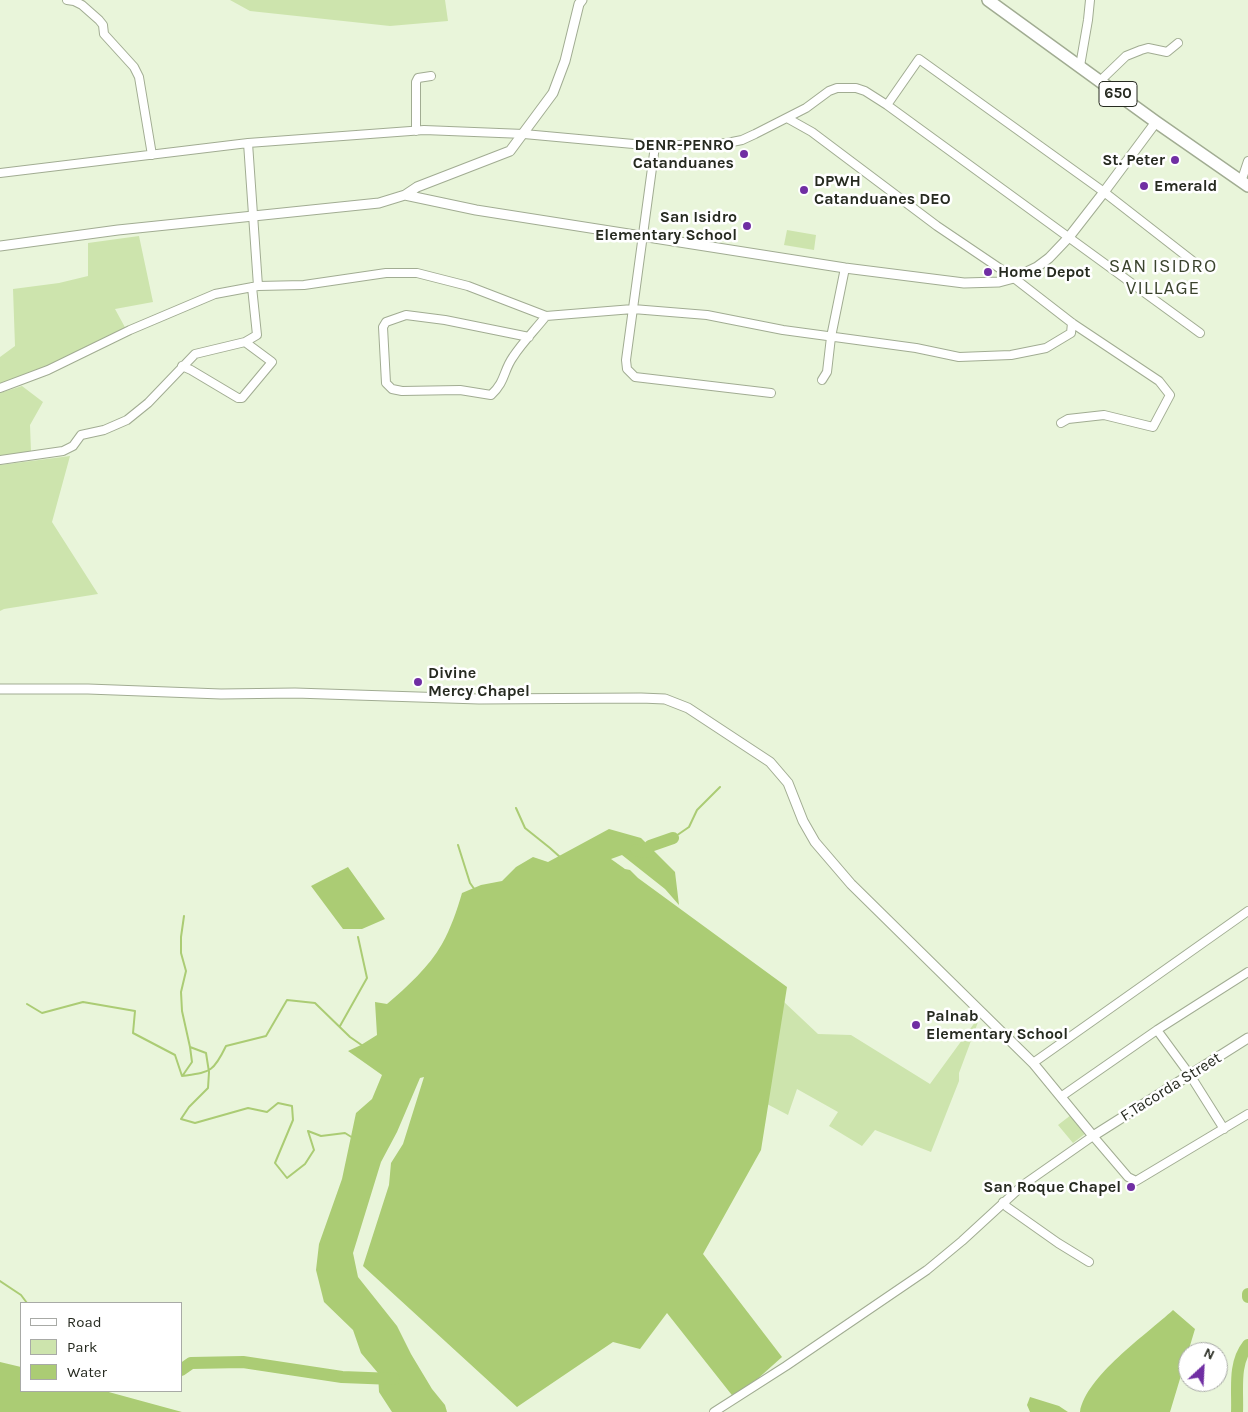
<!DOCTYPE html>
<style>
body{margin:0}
#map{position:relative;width:1248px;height:1412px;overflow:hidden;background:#e9f5da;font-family:Karla,sans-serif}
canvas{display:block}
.legend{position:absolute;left:20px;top:1302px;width:162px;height:90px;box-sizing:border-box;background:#fff;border:1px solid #a8aaa6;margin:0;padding:6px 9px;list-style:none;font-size:15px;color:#262a20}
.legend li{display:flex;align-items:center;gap:10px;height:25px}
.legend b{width:25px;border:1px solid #a8aaa6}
.north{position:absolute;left:1178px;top:1342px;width:50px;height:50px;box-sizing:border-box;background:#fff;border:1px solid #a8aaa6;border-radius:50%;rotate:25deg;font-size:14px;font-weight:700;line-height:20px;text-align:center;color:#262a20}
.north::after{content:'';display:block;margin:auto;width:18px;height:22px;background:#702ea3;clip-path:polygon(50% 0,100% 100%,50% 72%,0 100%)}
</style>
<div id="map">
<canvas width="1248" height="1412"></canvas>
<ul class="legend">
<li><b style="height:6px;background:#fff"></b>Road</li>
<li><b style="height:14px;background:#cde4ad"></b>Park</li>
<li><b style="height:14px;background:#abcc74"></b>Water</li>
</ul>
<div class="north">N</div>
</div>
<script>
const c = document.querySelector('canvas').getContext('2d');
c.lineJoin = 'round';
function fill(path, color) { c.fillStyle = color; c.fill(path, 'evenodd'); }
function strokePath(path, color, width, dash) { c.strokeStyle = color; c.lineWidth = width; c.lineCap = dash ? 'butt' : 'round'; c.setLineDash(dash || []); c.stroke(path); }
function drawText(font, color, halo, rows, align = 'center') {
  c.font = font + ' Karla,sans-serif'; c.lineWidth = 5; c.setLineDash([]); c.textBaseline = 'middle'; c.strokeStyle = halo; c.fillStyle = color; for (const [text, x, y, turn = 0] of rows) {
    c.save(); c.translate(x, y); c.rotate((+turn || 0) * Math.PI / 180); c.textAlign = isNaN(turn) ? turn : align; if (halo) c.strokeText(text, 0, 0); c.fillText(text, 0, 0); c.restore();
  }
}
fill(new Path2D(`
 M230,0H445L448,21L390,26L250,11Z
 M787,230L816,235L814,250L784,245Z
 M139,236L153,302L115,309L127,331L0,388V357L15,346L13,289L59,283L88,276V243Z
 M22,386L43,402L30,425L31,452L0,456V393Z
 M70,456L52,522L98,594L4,609L0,611V465Z
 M783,1001L818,1034L851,1035L930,1084L981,1014L959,1073V1081L931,1152L875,1130L862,1146L829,1126L838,1112L797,1089L788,1115L767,1104Z
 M1071,1115L1086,1133L1073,1143L1058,1125Z`), '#cde4ad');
fill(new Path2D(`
 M609,829L641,838L675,872L679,905L665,889L622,855L611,859L625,869L630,870L638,878L787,987L761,1150L703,1254L782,1357L735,1399L667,1313L640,1349L613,1342L517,1407L363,1266L389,1185L391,1163L403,1144L424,1077L420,1078L397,1132L381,1162L353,1253L358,1277L397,1326L411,1354L432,1389L445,1405L447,1412H392L379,1392L378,1373L361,1353L353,1330L324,1302L316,1270L319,1244L342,1179L356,1113L372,1099L382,1075L348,1051L361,1045L377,1035L375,1002L387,1004C407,987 429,967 442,944C451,928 457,910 462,893L481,885L502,881L516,867L533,857L548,862Z
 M348,867L385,919L362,929H343L311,886Z
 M1173,1310L1195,1329L1170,1412H1080C1086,1376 1146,1335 1173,1310Z
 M0,1362L21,1367V1391H105L182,1412H0Z
 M1030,1397L1059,1406L1068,1412H1030L1027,1405Z`), '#abcc74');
strokePath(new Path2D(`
 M516,808L525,828L550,848L560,857
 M673,838L689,827L697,810L720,787
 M458,845L470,883L475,890
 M27,1004L42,1013L83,1002L135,1011L133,1033L175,1055L182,1076C210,1072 213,1073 226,1046L266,1036L287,1000L315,1003L350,1037L363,1046
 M340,1026L367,978L358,937
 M190,1047L206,1053L209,1072L208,1088L189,1107L181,1119L195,1123L248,1108L267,1112L278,1103L292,1106L293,1120L275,1163L287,1178L305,1164L314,1150L308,1131L321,1136L345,1133L353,1138
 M183,1075L192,1062L190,1047L182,1011L181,992L186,971L181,953V937L184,916
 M0,1281L21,1295L27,1303`), '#abcc74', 2);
strokePath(new Path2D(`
 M636,850L646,852L650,846L673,838
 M1248,1294V1297
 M181,1370L191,1363L243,1362L342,1377L394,1379
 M1237,1412C1238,1390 1233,1364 1248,1345`), '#abcc74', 12);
const minor = new Path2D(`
 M67,0L74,1L82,5L99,20L103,25L104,34L134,67L139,77L152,155
 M1080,66L1088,20L1090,0
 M1100,81L1126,56L1141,50L1148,48L1167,52L1178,43
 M887,105L919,59L1104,192L1199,266
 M787,118L812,132L937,226L1014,278L1072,323L1159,381L1170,395L1153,427L1104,415L1068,419L1061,423
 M416,131V82L418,78L431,76
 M248,143L258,286
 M655,146L626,360L627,369L635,377L771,393
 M0,173L248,143L424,130L524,134L655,146L727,143L742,140L755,134L806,108L829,91L837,88H856L865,91L887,105L1200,333
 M1241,182L1248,161
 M529,337L445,320L406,315L386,322L383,327L386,383L392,389L402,391L460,390L491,395C506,381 503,371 513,357C522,343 535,330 546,316
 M182,366L191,370L238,398H242L272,362L245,342
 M822,380L827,372L831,337L845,268
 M0,388L48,370L130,330L215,294L258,286L304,285L386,273H417L468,286L546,316L633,309L707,315L783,330L916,348L959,357L1011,355L1046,348L1071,333L1072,323
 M0,460L63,451L73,446L81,435L104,430L127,420L148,403L195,354L245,342L257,335L252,287
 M1157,1030L1190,1075L1224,1129
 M1033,1063L1248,911
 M1062,1096L1157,1030L1248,972
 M1003,1202L1007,1207L1058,1243L1089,1262
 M714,1412L786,1366L927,1270L962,1241L1023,1185L1093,1136L1128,1177L1136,1181L1248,1114`);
const tertiary = new Path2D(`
 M405,195L476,210L845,268L964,283L999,282L1014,278L1037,267L1049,258L1069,237L1104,192L1156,122
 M0,246L118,230L379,203L405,195L417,187L510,151L553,93L565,61L579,4L582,0
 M0,689H88L221,694L295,693L479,699L641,698L665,699L688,708L770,762L788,783L803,821L815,842L851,884L1033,1063L1093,1136L1248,1038`);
const primary = new Path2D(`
 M988,0L1156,122L1248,186`);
strokePath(minor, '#a1ac92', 10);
strokePath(tertiary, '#a1ac92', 11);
strokePath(primary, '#a1ac92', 14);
strokePath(minor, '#fff', 8);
strokePath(tertiary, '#fff', 9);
strokePath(primary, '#fff', 11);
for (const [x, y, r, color] of [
 [744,154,5,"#702ea3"],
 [1175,160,5,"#702ea3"],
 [1144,186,5,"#702ea3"],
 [804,190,5,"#702ea3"],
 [747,226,5,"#702ea3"],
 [988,272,5,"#702ea3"],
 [418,682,5,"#702ea3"],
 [916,1025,5,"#702ea3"],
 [1131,1187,5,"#702ea3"]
]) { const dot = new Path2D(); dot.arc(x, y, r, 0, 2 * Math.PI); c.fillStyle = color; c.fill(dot); strokePath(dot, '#fff', 2); }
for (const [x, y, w] of [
 [1118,94,38]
]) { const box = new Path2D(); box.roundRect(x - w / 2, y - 12.5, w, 25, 4); c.fillStyle = '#fff'; c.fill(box); strokePath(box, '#262a20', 1); }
drawText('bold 15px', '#262a20', null, [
 ["650",1118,94]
]);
drawText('bold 16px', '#262a20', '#fff', [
 ["DENR-PENRO",734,145,"right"],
 ["Catanduanes",734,163,"right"],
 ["St. Peter",1165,160,"right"],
 ["DPWH",814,181],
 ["Catanduanes DEO",814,199],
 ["Emerald",1154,186],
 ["San Isidro",737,217,"right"],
 ["Elementary School",737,235,"right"],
 ["Home Depot",998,272],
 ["Divine",428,673],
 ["Mercy Chapel",428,691],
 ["Palnab",926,1016],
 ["Elementary School",926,1034],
 ["San Roque Chapel",1121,1187,"right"]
], 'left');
drawText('16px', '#262a20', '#fff', [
 ["F.Tacorda Street",1171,1087,-32]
]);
c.letterSpacing = '1px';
drawText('19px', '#3b442e', '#fff', [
 ["SAN ISIDRO",1163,267],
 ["VILLAGE",1163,289]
]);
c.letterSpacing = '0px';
</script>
